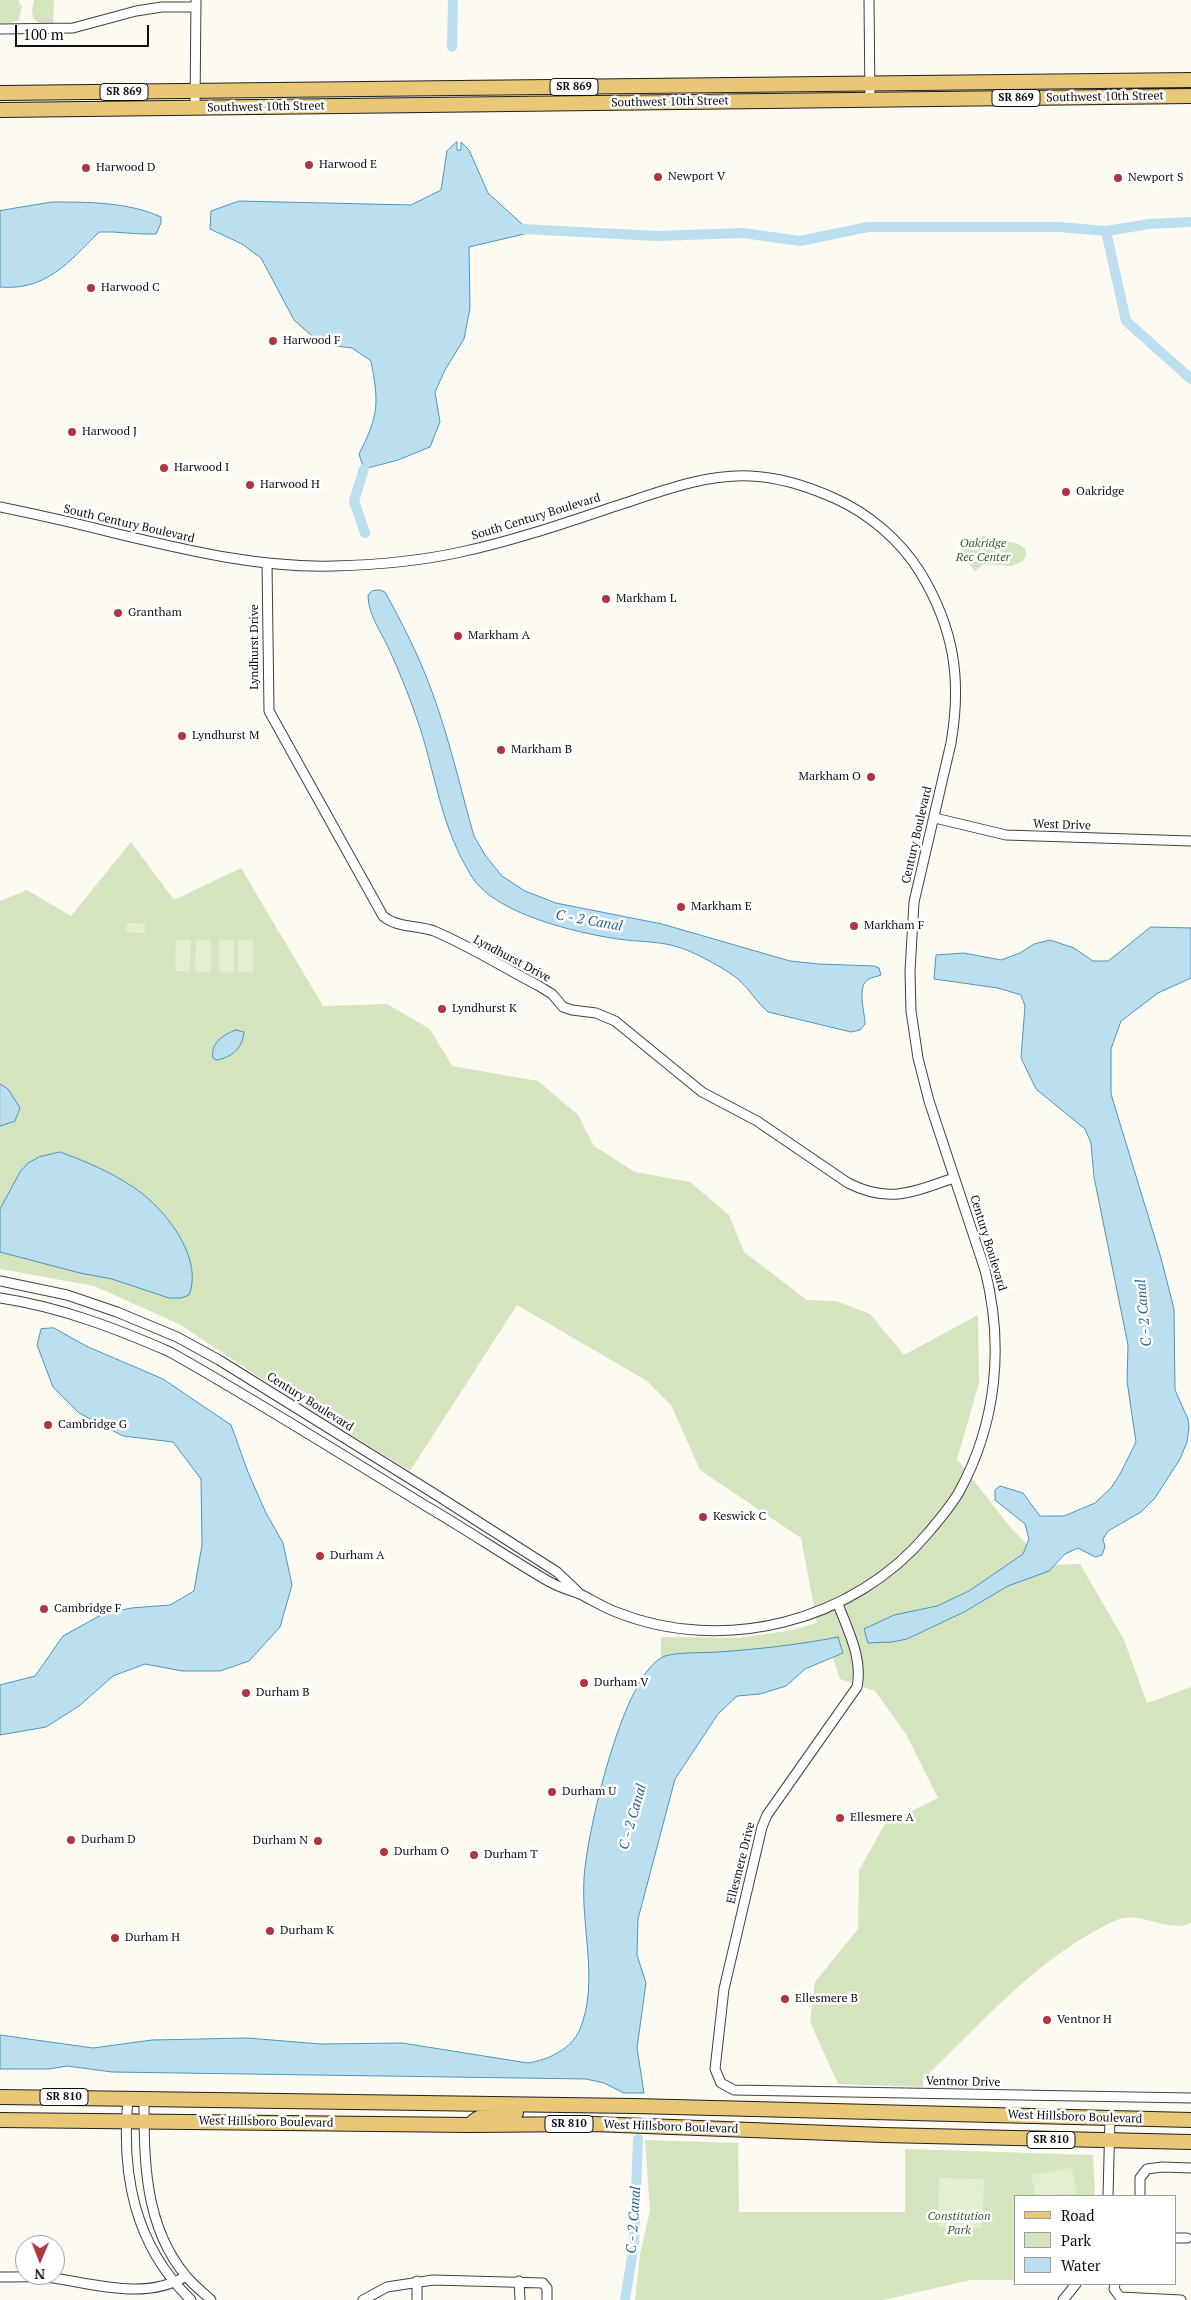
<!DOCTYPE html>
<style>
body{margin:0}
#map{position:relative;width:1191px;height:2300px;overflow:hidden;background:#fdfaf1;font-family:"PT Serif",serif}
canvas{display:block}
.legend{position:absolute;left:1014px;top:2195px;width:162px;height:90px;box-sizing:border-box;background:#fff;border:1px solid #9f9f9f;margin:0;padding:6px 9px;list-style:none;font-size:15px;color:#0e0e0e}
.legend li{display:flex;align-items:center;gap:10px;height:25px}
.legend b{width:25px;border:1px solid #9f9f9f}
.north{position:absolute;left:15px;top:2235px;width:50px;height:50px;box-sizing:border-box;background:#fff;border:1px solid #9f9f9f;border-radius:50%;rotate:181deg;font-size:14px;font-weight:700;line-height:20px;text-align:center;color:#0e0e0e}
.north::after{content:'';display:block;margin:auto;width:18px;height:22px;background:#ae3642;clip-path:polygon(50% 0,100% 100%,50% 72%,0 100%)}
.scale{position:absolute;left:15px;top:25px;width:134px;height:22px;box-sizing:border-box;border:2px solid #0e0e0e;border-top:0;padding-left:6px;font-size:15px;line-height:18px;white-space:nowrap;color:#0e0e0e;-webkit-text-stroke:4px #fff;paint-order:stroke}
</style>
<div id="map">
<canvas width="1191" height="2300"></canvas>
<ul class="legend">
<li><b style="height:6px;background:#e8c776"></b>Road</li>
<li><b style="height:14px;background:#d4e4be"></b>Park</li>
<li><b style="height:14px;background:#bcdfef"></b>Water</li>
</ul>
<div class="north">N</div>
<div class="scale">100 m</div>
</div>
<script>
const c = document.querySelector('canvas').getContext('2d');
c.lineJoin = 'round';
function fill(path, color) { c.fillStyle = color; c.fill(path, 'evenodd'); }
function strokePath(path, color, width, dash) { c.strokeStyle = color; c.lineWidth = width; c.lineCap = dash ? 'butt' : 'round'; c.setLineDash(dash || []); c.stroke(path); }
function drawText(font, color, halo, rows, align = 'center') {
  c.font = font + ' "PT Serif",serif'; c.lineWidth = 5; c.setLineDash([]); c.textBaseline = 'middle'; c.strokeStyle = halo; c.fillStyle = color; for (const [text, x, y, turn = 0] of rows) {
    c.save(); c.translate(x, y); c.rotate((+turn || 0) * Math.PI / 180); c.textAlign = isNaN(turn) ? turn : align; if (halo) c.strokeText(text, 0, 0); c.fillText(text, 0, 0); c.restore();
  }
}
fill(new Path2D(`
 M0,0H19L20,5H22L19,20L11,23H0Z
 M34,0H54L53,24H40L33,18L32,9Z
 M984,535C995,546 1012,536 1025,549L1026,555L1023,561L1012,566L984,564L975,571L960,553Z
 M131,842L174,900L241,868L323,1006L387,1004L430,1029L452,1066L538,1081L578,1115L594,1146L635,1172L690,1182L729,1215L744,1252L807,1300L836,1301L870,1314L904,1355L978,1315L979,1383L957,1459L1010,1527L1047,1565L1080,1564L1124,1640L1147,1703L1191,1687V1923C1168,1934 1141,1910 1117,1920C1040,1954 983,2022 923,2079V2087L838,2084L810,2022L815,1982L858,1929L859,1870L885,1824L938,1798L906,1734L875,1691L840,1679L827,1639L794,1646L661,1659V1637L737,1638L788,1631L817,1623L801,1538L700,1470L671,1405L647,1381L517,1305L410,1471L288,1396L179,1324L94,1286L0,1269V901L27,890L71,916Z
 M645,2140L738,2143L739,2212H905V2149L1093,2155L1095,2191L1094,2196H1015V2280H971L883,2300H635L640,2254L650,2211Z`), '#d4e4be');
fill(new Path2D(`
 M127,923L145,924V933L126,932Z
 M176,940H191L190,972L175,971Z
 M196,940H211V972H195Z
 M219,940H234V973L219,972Z
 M238,940H253V972H238Z
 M1072,2168L1077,2194L1036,2196L1031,2175Z
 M939,2178L984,2179L982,2228L938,2227Z`), '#e4edcf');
const water = new Path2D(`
 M457,142V150H461V142L469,150L488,193L523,225L505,226V228L524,234L469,247L470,308L464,339L445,370L435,392L440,422L430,447L398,460L364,469L359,454C379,415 379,403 371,361L352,348L321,344L294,320L261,258L242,244L210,229L211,211L239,201L411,205L441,190L447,151Z
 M52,202C89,202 128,202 161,217V223L156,234C137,235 118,231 99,232C69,262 46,291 0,287V211Z
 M380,590L385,592C402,623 419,656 431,689C449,737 460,787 474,836L485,855L502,876L525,891L556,903L662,924L790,961L819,964L874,966L879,968L881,975C877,977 872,977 869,979C856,985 865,1013 865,1024L860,1030L851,1032L768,1012C757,1003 751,991 740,981C730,971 696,953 681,948C662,941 638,942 618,939C577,933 495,914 472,877C441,827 437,781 420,728C411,700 400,673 388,647C380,630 368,614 368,595L372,591Z
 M1151,927L1191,928V978L1158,993L1121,1021L1111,1049V1094L1161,1258L1174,1309L1175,1390L1188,1419L1189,1427L1187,1442L1180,1459L1155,1498L1141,1512L1108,1531L1103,1539L1105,1547L1102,1555L1095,1557L1078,1548L1065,1554L1049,1571L1008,1586L964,1612L907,1639L892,1642L868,1643L864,1629L894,1615L937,1606L969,1591L1023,1554L1029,1539L1025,1524L995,1500V1490L1000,1486L1023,1493L1040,1516H1064L1095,1503L1111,1488L1120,1474L1136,1442L1127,1381L1128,1345L1094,1177L1091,1143L1085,1129L1036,1089L1021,1058L1025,1006L1021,995L998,988L934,979L936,955L964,953L1001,960L1020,953L1034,944L1050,940L1074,948L1093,961H1108Z
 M236,1030L244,1032C243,1048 231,1058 216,1060L213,1058C210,1043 224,1034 236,1030Z
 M0,1084L8,1089L20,1108L15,1121L0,1126Z
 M60,1152C85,1161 111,1172 133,1187C164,1207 204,1257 189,1295L181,1298H169L112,1279L80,1273L0,1252V1209L20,1172L28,1163L39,1157Z
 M54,1328L86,1346L163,1379L231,1425L248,1472L266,1513L283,1543L292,1585L280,1627L249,1661L220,1671H182L145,1664L113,1676L79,1706L46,1727L0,1735V1685L35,1676L63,1636L101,1615L131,1608L170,1605L194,1591L202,1545L201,1479L173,1442L123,1436L79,1413L53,1387L37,1345L41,1329Z
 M838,1637L843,1653L805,1669L786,1686L760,1694L737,1696L718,1714L675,1779L638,1919L637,1955L646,1983L637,2048L644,2093H624L604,2083L586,2079L112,2072L67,2066L49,2069H0V2035L93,2048L152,2040L247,2038L321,2044L402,2043L528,2063C548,2060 572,2049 580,2029C599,1983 581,1928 584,1879C586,1836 623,1671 665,1656C677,1652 705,1653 718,1652C759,1649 798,1645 838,1637Z`);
fill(water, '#bcdfef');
strokePath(water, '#4b96be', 1);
strokePath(new Path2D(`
 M452,47L453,0
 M504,228L656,236L743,233L800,241L868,227H1059L1106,231L1126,321L1191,379
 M1106,231L1149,224L1191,222
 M364,469L354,501L365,533
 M625,2300L634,2244L638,2139`), '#bcdfef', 10);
const street = new Path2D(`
 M869,0L870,100
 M0,29L73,28L136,11L162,7H196
 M195,108L196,0
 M0,507C39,515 79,524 118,534C190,551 260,568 334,566C376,565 420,561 461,552C513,541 565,523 616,506C659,492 704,474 750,476C779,477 807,486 834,498C868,513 900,540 920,572C954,628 962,679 951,743L914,902L910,971L911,1011L918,1058L929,1101L985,1270C1004,1345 997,1423 959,1492C951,1506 939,1520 928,1533C854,1622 723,1655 616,1612C603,1607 592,1600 580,1594C569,1590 558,1587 548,1581C507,1557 467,1530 426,1506C341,1454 257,1401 170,1352C115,1328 60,1307 0,1298
 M267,563L269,711L383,916C397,928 417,925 434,931C470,946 504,968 539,986L552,994L563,1007L572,1010L596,1013L615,1021L702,1092L757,1121L848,1183C890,1204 912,1192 954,1178
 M935,818L1006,835L1191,841
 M0,1281L67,1295L117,1312L177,1337L219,1360L438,1496L557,1572L578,1592
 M838,1604C848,1631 863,1658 857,1687L767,1815L762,1827L724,1989L715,2069L721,2083L734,2090L1191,2098
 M128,2098C121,2174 134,2245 191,2300
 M144,2098C144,2160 144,2226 186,2276C193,2285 203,2292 211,2300
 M1108,2196L1110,2118
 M1140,2196V2178L1147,2169L1162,2167L1191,2168
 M1175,2238H1187
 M0,2277C18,2277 37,2276 54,2278C98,2285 147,2300 186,2276
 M519,2281L520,2300
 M1115,2284L1114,2289L1120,2297L1181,2300
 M363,2300L387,2287L433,2280L543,2283L547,2288V2300
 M417,2300V2281
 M1063,2300L1076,2284`);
const primary = new Path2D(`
 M0,93L1191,80
 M0,110L1191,96
 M0,2097L634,2106L1191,2120
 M0,2120L470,2125L593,2124L883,2135L1191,2142
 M470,2125C482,2111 499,2114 516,2113`);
strokePath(street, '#414141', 11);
strokePath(primary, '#1f1f1f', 16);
strokePath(street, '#fff', 9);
strokePath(primary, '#e8c776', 14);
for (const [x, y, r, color] of [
 [309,165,5,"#ae3642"],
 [86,168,5,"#ae3642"],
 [658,177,5,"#ae3642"],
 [1118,178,5,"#ae3642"],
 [91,288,5,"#ae3642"],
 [273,341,5,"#ae3642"],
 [72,432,5,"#ae3642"],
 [164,468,5,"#ae3642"],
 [250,485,5,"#ae3642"],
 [1066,492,5,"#ae3642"],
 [606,599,5,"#ae3642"],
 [118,613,5,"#ae3642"],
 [458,636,5,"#ae3642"],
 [182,736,5,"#ae3642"],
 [501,750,5,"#ae3642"],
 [871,777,5,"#ae3642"],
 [681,907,5,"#ae3642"],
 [854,926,5,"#ae3642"],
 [442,1009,5,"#ae3642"],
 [48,1425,5,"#ae3642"],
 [703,1517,5,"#ae3642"],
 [320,1556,5,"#ae3642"],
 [44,1609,5,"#ae3642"],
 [584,1683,5,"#ae3642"],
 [246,1693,5,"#ae3642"],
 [552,1792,5,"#ae3642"],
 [840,1818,5,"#ae3642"],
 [71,1840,5,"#ae3642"],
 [318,1841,5,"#ae3642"],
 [384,1852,5,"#ae3642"],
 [474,1855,5,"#ae3642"],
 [270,1931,5,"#ae3642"],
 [115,1938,5,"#ae3642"],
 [785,1999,5,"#ae3642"],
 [1047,2020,5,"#ae3642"]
]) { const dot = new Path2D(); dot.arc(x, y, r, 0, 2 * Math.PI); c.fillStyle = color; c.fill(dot); strokePath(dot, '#fff', 2); }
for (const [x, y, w] of [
 [574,87,48],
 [124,92,48],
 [1016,98,48],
 [64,2097,48],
 [569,2124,48],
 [1051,2140,48]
]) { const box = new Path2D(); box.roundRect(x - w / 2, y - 8.5, w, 17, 4); c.fillStyle = '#fff'; c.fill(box); strokePath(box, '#0e0e0e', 1); }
drawText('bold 11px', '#0e0e0e', null, [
 ["SR 869",574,87],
 ["SR 869",124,92],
 ["SR 869",1016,98],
 ["SR 810",64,2097],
 ["SR 810",569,2124],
 ["SR 810",1051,2140]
]);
drawText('12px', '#0e0e0e', '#fff', [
 ["Southwest 10th Street",1105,97,-1],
 ["Southwest 10th Street",670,102,-1],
 ["Southwest 10th Street",266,107,-1],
 ["South Century Boulevard",536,517,-17],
 ["South Century Boulevard",129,524,13],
 ["Lyndhurst Drive",255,647,-90],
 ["West Drive",1062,825,2],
 ["Century Boulevard",917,835,-77],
 ["Lyndhurst Drive",512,959,28],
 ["Century Boulevard",988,1243,73],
 ["Century Boulevard",310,1402,32],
 ["Ellesmere Drive",741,1863,-76],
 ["Ventnor Drive",963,2082,1],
 ["West Hillsboro Boulevard",1075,2117,2],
 ["West Hillsboro Boulevard",266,2122,1],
 ["West Hillsboro Boulevard",671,2127,2]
]);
drawText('12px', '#0e0e0e', '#fff', [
 ["Harwood E",319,165],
 ["Harwood D",96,168],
 ["Newport V",668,177],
 ["Newport S",1128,178],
 ["Harwood C",101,288],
 ["Harwood F",283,341],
 ["Harwood J",82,432],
 ["Harwood I",174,468],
 ["Harwood H",260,485],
 ["Oakridge",1076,492],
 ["Markham L",616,599],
 ["Grantham",128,613],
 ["Markham A",468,636],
 ["Lyndhurst M",192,736],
 ["Markham B",511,750],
 ["Markham O",861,777,"right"],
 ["Markham E",691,907],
 ["Markham F",864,926],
 ["Lyndhurst K",452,1009],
 ["Cambridge G",58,1425],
 ["Keswick C",713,1517],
 ["Durham A",330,1556],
 ["Cambridge F",54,1609],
 ["Durham V",594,1683],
 ["Durham B",256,1693],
 ["Durham U",562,1792],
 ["Ellesmere A",850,1818],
 ["Durham D",81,1840],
 ["Durham N",308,1841,"right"],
 ["Durham O",394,1852],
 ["Durham T",484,1855],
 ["Durham K",280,1931],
 ["Durham H",125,1938],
 ["Ellesmere B",795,1999],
 ["Ventnor H",1057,2020]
], 'left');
drawText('italic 12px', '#355f26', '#fff', [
 ["Oakridge",983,544],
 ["Rec Center",983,558],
 ["Constitution",959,2217],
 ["Park",959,2231]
]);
drawText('italic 14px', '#266892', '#fff', [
 ["C - 2 Canal",589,921,10],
 ["C - 2 Canal",1144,1313,-95],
 ["C - 2 Canal",633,1817,-74],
 ["C - 2 Canal",634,2220,-86]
]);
</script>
